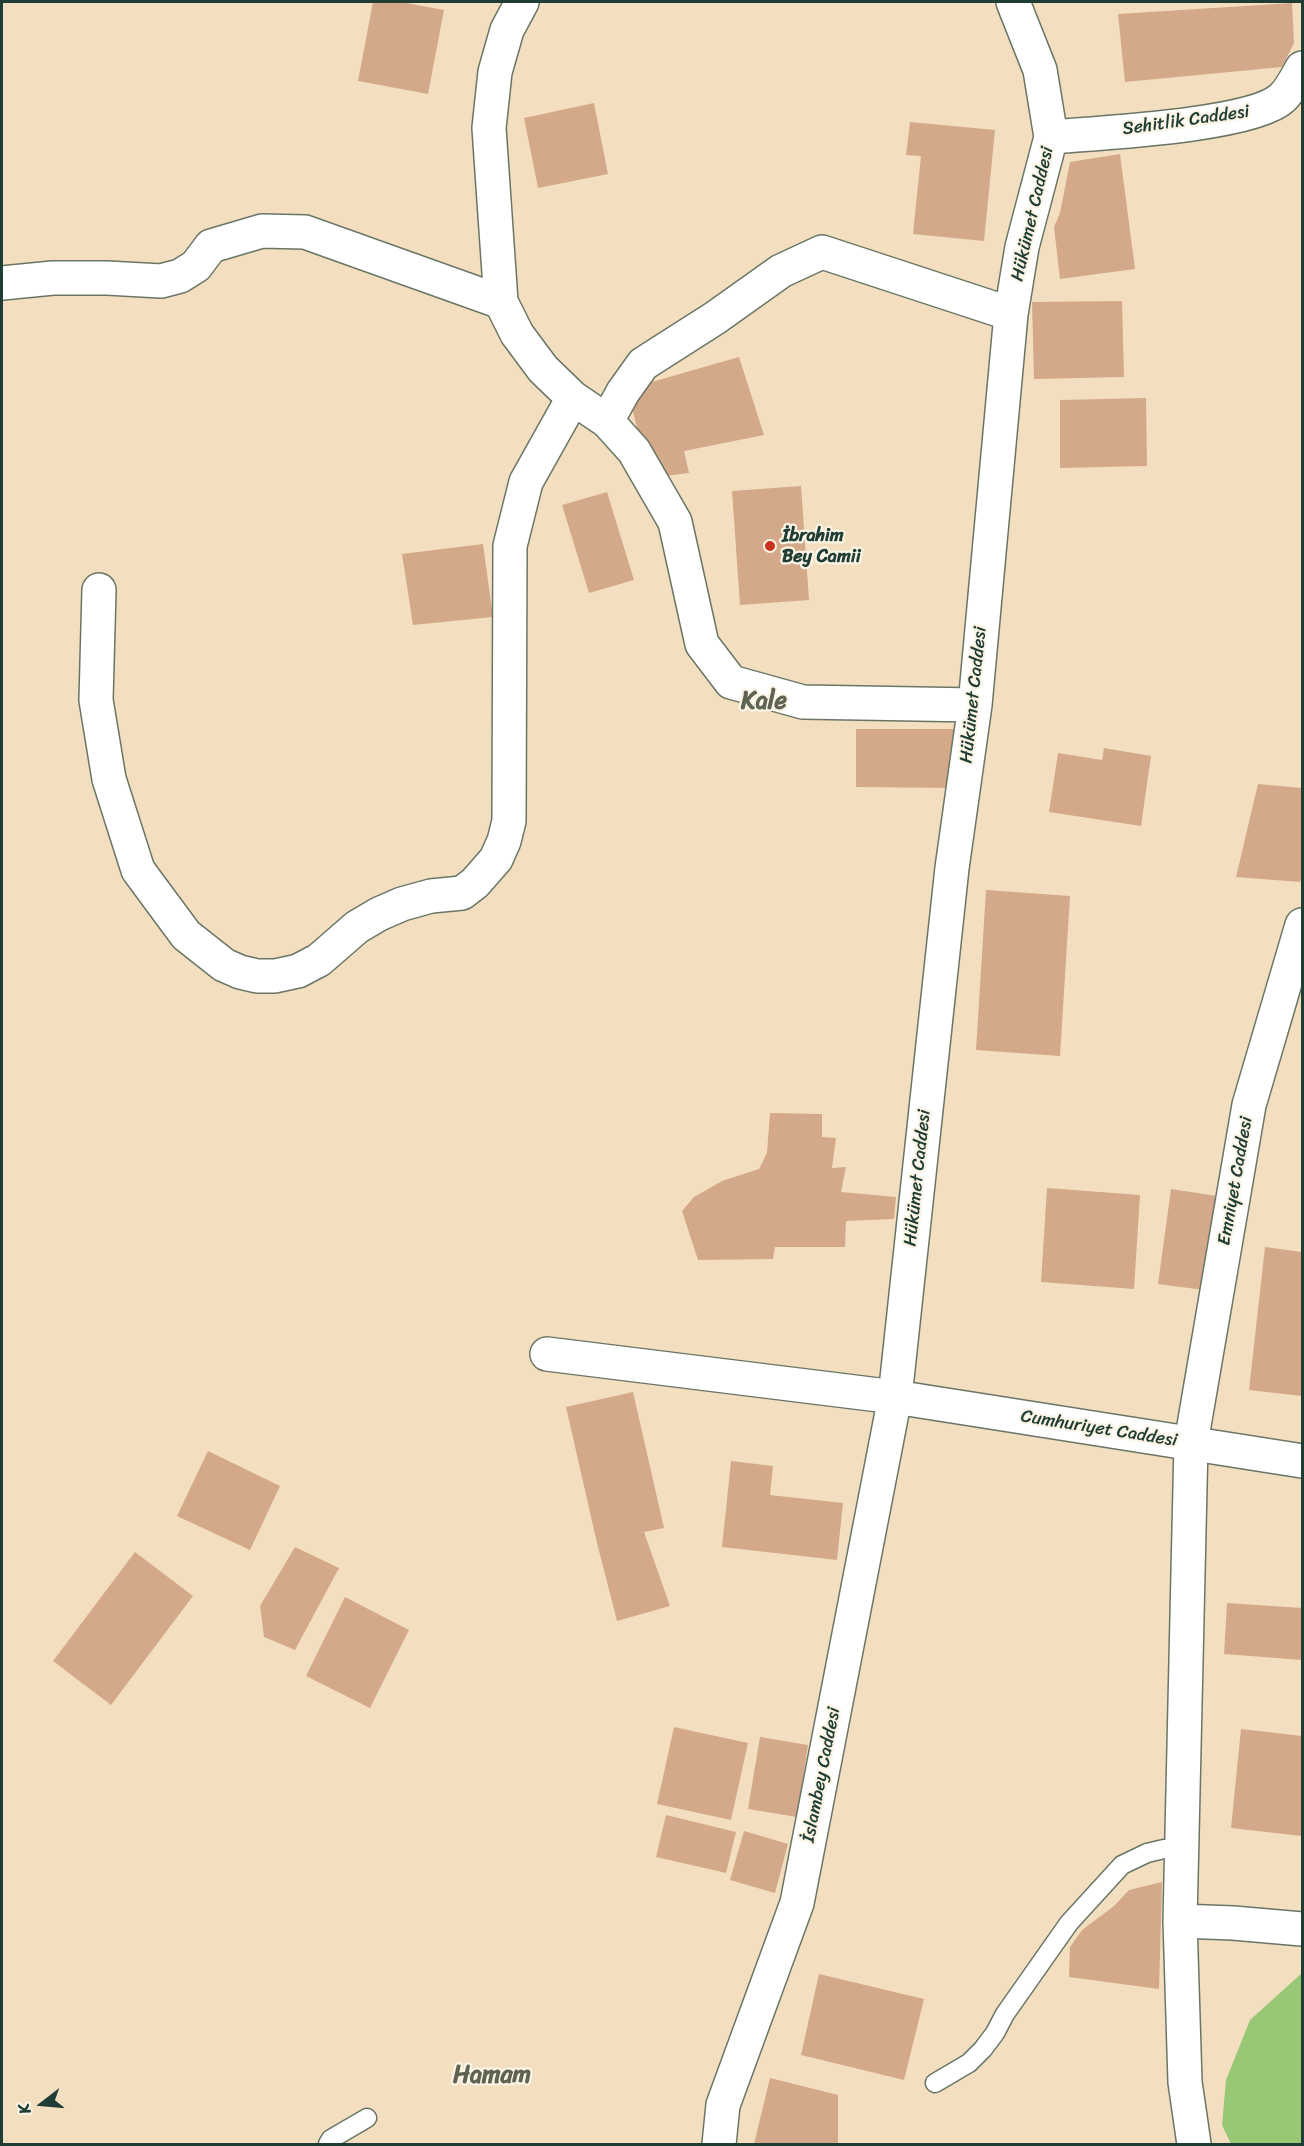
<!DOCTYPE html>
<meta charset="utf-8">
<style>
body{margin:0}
#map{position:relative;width:1304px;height:2146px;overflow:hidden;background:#f3dfc0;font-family:Sriracha,sans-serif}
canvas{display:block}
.frame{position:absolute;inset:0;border:3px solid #1f3d34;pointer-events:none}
.north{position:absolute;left:12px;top:2074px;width:60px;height:60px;-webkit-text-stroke:4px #fcf5e5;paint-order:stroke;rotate:254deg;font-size:16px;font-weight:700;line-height:24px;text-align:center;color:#1f3d34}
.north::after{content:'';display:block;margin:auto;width:21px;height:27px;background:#1f3d34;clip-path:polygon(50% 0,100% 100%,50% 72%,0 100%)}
</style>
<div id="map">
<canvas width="1304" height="2146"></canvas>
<div class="frame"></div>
<div class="north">K</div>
</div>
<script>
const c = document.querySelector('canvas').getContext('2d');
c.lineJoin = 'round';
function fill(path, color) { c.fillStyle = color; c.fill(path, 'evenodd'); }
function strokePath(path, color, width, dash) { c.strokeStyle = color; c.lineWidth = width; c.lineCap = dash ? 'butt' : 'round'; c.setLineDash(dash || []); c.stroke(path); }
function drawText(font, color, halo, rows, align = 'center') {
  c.font = font + ' Sriracha,sans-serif'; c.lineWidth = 4.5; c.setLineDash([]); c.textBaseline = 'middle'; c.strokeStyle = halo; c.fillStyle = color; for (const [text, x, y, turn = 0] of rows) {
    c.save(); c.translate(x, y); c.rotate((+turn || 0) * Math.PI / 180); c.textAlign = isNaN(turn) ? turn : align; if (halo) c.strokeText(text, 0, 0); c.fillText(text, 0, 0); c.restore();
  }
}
fill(new Path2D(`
 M1302,1973V2144H1231L1222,2125L1226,2080L1250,2020Z`), '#98c775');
fill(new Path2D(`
 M373,2H401L444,10L428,94L358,81Z
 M1292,3L1294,43L1282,67L1125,82L1118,14Z
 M594,103L608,174L538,188L524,118Z
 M910,122L995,130L984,241L913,234L921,156L906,155Z
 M1120,154L1135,269L1060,279L1054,227L1060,213L1070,162Z
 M1122,301L1124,377L1034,379L1032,302Z
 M739,357L764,435L684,451L689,473L650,478L627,389Z
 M1146,398L1147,466L1060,468V400Z
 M801,486L809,600L740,605L732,491Z
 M607,492L634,580L589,593L562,505Z
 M483,544L493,617L413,625L402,554Z
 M856,729H954V788L856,787Z
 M1104,748L1151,756L1141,826L1049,812L1058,753L1102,760Z
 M1258,784L1302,788V876L1300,882L1236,877Z
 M986,890L1070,896L1060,1056L976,1050Z
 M770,1113L822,1114V1137L836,1138L832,1168L846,1167L841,1192L896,1197L894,1219L846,1221L845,1247H775L773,1259L698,1260L682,1211L694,1197L722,1181L759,1169L767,1153Z
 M1047,1188L1140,1195L1134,1289L1041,1282Z
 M1171,1189L1217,1196L1204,1290L1158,1284Z
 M1265,1247L1302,1252V1396L1249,1390Z
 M633,1392L664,1528L644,1532L670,1606L617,1621L597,1543L566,1407Z
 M208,1451L280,1486L250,1550L177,1516Z
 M731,1461L773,1466L770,1495L843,1503L837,1560L722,1547Z
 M295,1547L339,1568L295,1650L264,1637L260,1606Z
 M135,1552L193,1596L111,1705L53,1661Z
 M345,1597L409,1630L370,1708L306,1676Z
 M1227,1603L1302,1608V1660L1224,1654Z
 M674,1727L748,1743L731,1820L657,1804Z
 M1241,1729L1302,1736V1836L1231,1828Z
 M760,1737L808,1745L797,1817L748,1809Z
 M666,1815L736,1832L726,1873L656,1857Z
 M744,1831L788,1844L775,1893L730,1880Z
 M1162,1882L1159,1989L1069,1977L1070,1947L1082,1930L1114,1906L1129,1890Z
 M819,1974L924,1999L904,2080L801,2055Z
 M770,2078L838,2095V2144H754Z`), '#d3a989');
const service = new Path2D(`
 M935,2083L969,2063L983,2049L995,2033L1005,2014L1069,1923L1122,1865L1147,1853L1164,1849L1182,1848
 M328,2144L331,2139L367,2118`);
const minor = new Path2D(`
 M522,2L507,30L495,72L489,128L501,302L517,334L543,369L573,398L607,421L634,451L675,522L702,644L731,682L803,702L975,705
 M1051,137C1096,133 1252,126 1282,98C1290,91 1297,77 1302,68
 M2,283L53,278H107L161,281L180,276L196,266L211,246L262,231L305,232L501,302
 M607,421L623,392L643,364L715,318L781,271L822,252L1011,314
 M99,590L96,700L109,779L138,870L186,935L224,965L240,972L257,976H275L298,971L319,960L357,927L379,914L402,904L431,896L462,893L475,883L496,859L504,841L509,821L510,546L526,482L573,398
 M547,1354L895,1397L952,868L975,705L1011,314L1022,247L1051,137L1040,70L1013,2
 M1180,1921L1233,1923L1302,1929
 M1194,2144L1185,2082L1180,1921L1191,1443L1249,1105L1302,925`);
const tertiary = new Path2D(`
 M719,2144L723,2105L797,1903L895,1397L1302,1461`);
strokePath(service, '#697665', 21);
strokePath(minor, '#697665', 36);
strokePath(tertiary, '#697665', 36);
strokePath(service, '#fff', 18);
strokePath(minor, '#fff', 33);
strokePath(tertiary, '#fff', 33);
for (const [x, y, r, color] of [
 [770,546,6,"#c8321e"]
]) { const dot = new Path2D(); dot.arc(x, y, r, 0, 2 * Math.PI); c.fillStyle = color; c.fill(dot); strokePath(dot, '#fcf5e5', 2); }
drawText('18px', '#1f3d34', '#fcf5e5', [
 ["Sehitlik Caddesi",1186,121,-8],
 ["Hükümet Caddesi",1033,214,-77],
 ["Hükümet Caddesi",974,695,-84],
 ["Hükümet Caddesi",918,1178,-84],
 ["Emniyet Caddesi",1236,1181,-80],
 ["Cumhuriyet Caddesi",1099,1429,9],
 ["İslambey Caddesi",822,1775,-79]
]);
drawText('bold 18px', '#1f3d34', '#fcf5e5', [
 ["İbrahim",782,536],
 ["Bey Camii",782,557]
], 'left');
drawText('bold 24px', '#5e6352', '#fcf5e5', [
 ["Kale",764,702],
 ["Hamam",492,2076]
]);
</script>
